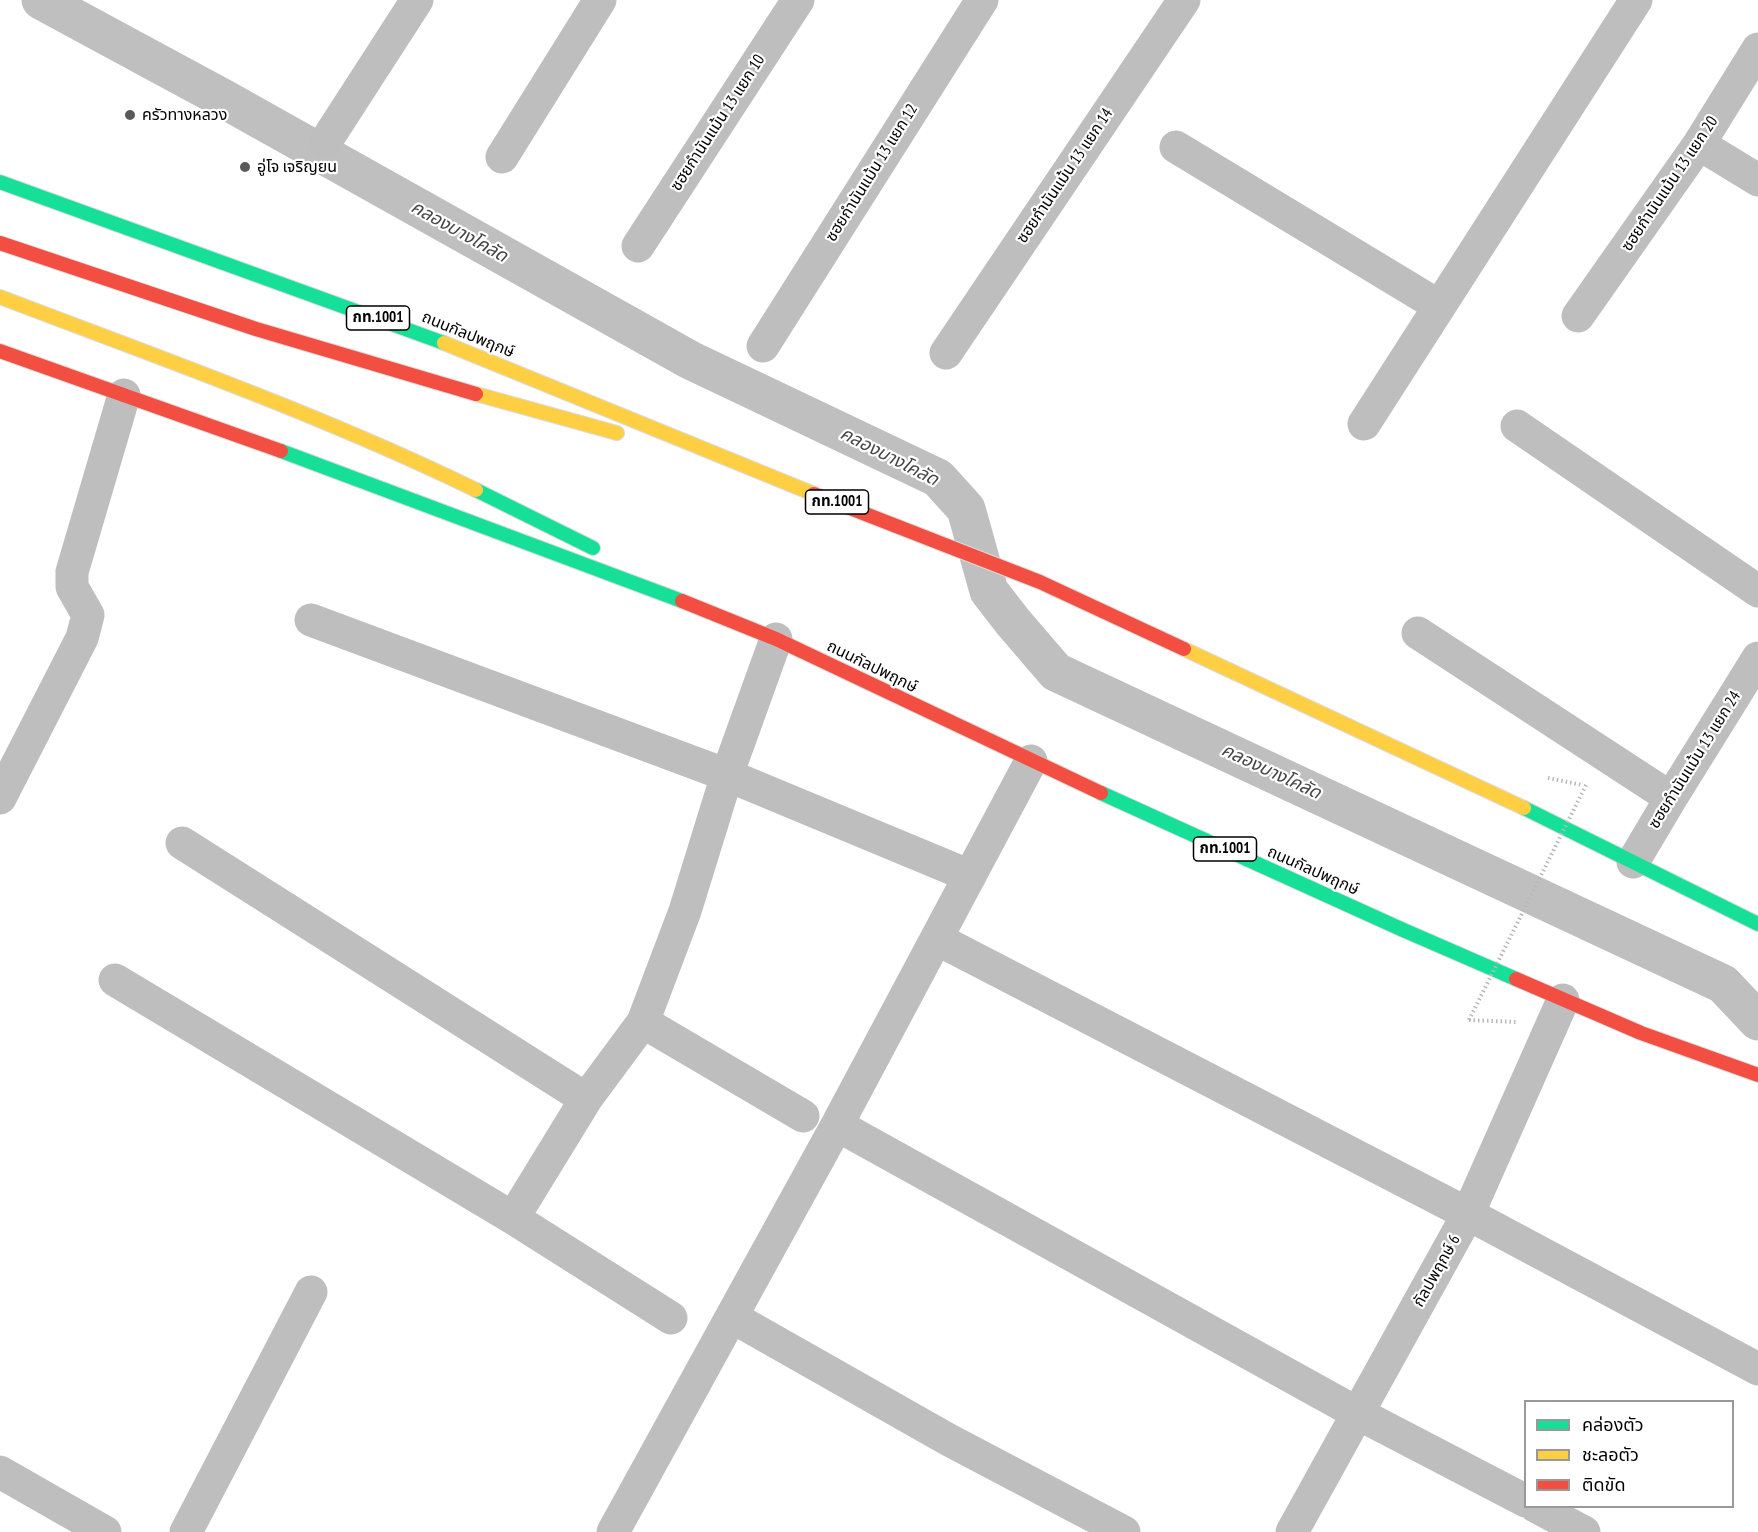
<!DOCTYPE html>
<meta charset="utf-8">
<style>
body{margin:0}
#map{position:relative;width:1758px;height:1532px;overflow:hidden;background:#fff;font-family:"PT Sans Narrow","Noto Sans Thai",sans-serif}
canvas{display:block}
.legend{position:absolute;left:1524px;top:1400px;width:210px;height:108px;box-sizing:border-box;background:#fff;border:2px solid #999;margin:0;padding:8px 10px;list-style:none;font-size:18px;color:#000}
.legend li{display:flex;align-items:center;gap:12px;height:30px}
.legend b{width:30px;border:2px solid #999}
</style>
<div id="map">
<canvas width="1758" height="1532"></canvas>
<ul class="legend">
<li><b style="height:8px;background:#16e098"></b>คล่องตัว</li>
<li><b style="height:8px;background:#ffcf43"></b>ชะลอตัว</li>
<li><b style="height:8px;background:#f24e42"></b>ติดขัด</li>
</ul>
</div>
<script>
const c = document.querySelector('canvas').getContext('2d');
c.lineJoin = 'round';
function strokePath(path, color, width, dash) { c.strokeStyle = color; c.lineWidth = width; c.lineCap = dash ? 'butt' : 'round'; c.setLineDash(dash || []); c.stroke(path); }
function drawText(font, color, halo, rows, align = 'center') {
  c.font = font + ' "PT Sans Narrow","Noto Sans Thai",sans-serif'; c.lineWidth = 4.5; c.setLineDash([]); c.textBaseline = 'middle'; c.strokeStyle = halo; c.fillStyle = color; for (const [text, x, y, turn = 0] of rows) {
    c.save(); c.translate(x, y); c.rotate((+turn || 0) * Math.PI / 180); c.textAlign = isNaN(turn) ? turn : align; if (halo) c.strokeText(text, 0, 0); c.fillText(text, 0, 0); c.restore();
  }
}
strokePath(new Path2D(`
 M41,0L224,99L690,360L938,478L966,509L989,591L1013,622L1056,672L1723,984L1758,1021`), '#bfbfbf', 39);
const fast = new Path2D(`
 M0,182L444,343
 M281,451L682,601
 M476,490L593,548
 M1101,793L1401,929L1516,979
 M1524,808L1758,924`);
const slow = new Path2D(`
 M0,297C160,358 322,415 476,490
 M444,343L814,494
 M476,394L617,433
 M1184,649L1524,808`);
const jam = new Path2D(`
 M0,243L256,329L476,394
 M0,351L281,451
 M814,494L1040,582L1184,649
 M682,601L776,639L1101,793
 M1516,979L1641,1033L1758,1075`);
strokePath(fast, '#dbdbdb', 16);
strokePath(slow, '#dbdbdb', 16);
strokePath(jam, '#dbdbdb', 16);
strokePath(new Path2D(`
 M1548,778L1582,785
 M1469,1020L1516,1022`), '#b9b9b9', 4, [1.5, 3]);
strokePath(new Path2D(`
 M326,141L417,0
 M1699,144L1758,180
 M1176,147L1439,306
 M502,157L600,0
 M638,246L798,0
 M1578,316L1699,144L1758,49
 M763,346L982,0
 M946,353L1184,0
 M1364,424L1636,0
 M1517,426L1758,591
 M311,620L727,775L970,876
 M1418,633L1671,798
 M0,798L82,638L88,615L72,587V572L124,395
 M182,843L586,1099
 M1633,862L1671,798L1758,658
 M937,939L1468,1214L1758,1369
 M115,980L513,1218L671,1318
 M643,1022L803,1116
 M837,1125L1357,1413L1526,1501
 M513,1218L586,1099L643,1022L685,911L727,775L776,639
 M732,1317L949,1440L1124,1532
 M0,1472L105,1532
 M1535,1506L1584,1532
 M186,1532L311,1292
 M613,1532L837,1125L1031,761
 M1292,1532L1468,1214L1563,1000`), '#bebebe', 33);
strokePath(fast, '#16e098', 14);
strokePath(slow, '#ffcf43', 14);
strokePath(jam, '#f24e42', 14);
strokePath(new Path2D(`
 M1469,1020L1586,785`), '#b9b9b9', 4, [1.5, 3]);
for (const [x, y, r, color] of [
 [130,115,6,"#595959"],
 [245,167,6,"#595959"]
]) { const dot = new Path2D(); dot.arc(x, y, r, 0, 2 * Math.PI); c.fillStyle = color; c.fill(dot); strokePath(dot, '#fff', 2); }
for (const [x, y, w] of [
 [378,318,63],
 [837,502,63],
 [1225,849,63]
]) { const box = new Path2D(); box.roundRect(x - w / 2, y - 12, w, 24, 4.5); c.fillStyle = '#fff'; c.fill(box); strokePath(box, '#000', 1.5); }
drawText('bold 15px', '#000', null, [
 ["กท.1001",378,318],
 ["กท.1001",837,502],
 ["กท.1001",1225,849]
]);
drawText('16px', '#000', '#fff', [
 ["ครัวทางหลวง",142,115],
 ["อู่โจ เจริญยน",257,167]
], 'left');
drawText('16px', '#000', '#fff', [
 ["ซฮยกำนันแม้น 13 แยก 10",718,123,-57],
 ["ซฮยกำนันแม้น 13 แยก 12",872,173,-58],
 ["ซฮยกำนันแม้น 13 แยก 14",1065,176,-56],
 ["ซฮยกำนันแม้น 13 แยก 20",1670,184,-56],
 ["ถนนกัลปพฤกษ์",468,335,22],
 ["ถนนกัลปพฤกษ์",872,667,26],
 ["ซฮยกำนันแม้น 13 แยก 24",1695,760,-58],
 ["ถนนกัลปพฤกษ์",1313,871,24],
 ["กัลปพฤกษ์ 6",1437,1271,-61]
]);
drawText('italic 18px', '#444', '#fff', [
 ["คลองบางโคลัด",459,232,29],
 ["คลองบางโคลัด",889,457,27],
 ["คลองบางโคลัด",1271,772,25]
]);
</script>
